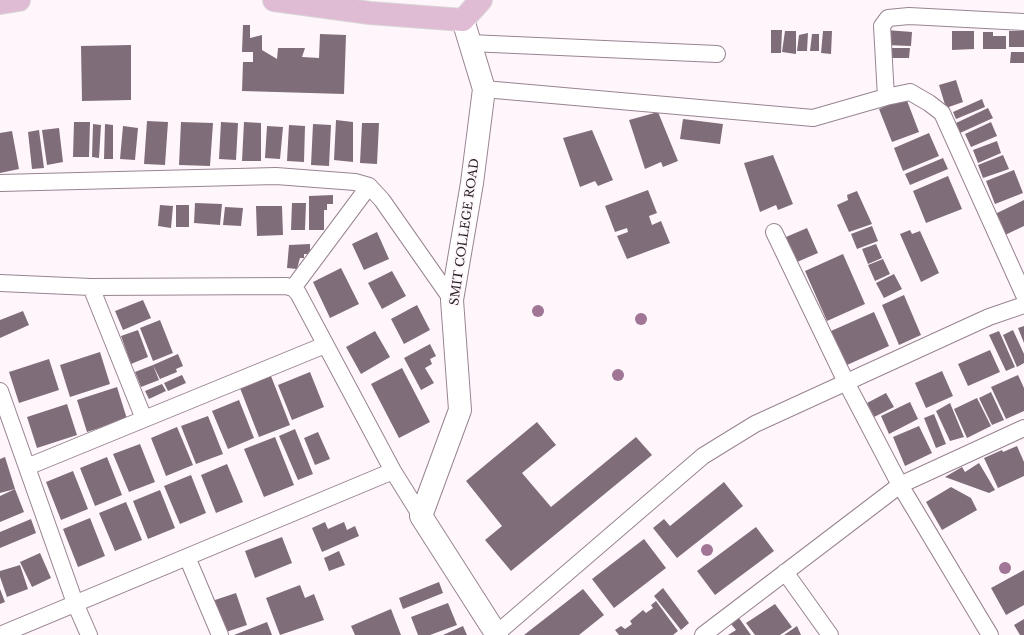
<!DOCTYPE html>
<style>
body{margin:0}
canvas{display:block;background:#fff6fc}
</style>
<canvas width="1024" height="635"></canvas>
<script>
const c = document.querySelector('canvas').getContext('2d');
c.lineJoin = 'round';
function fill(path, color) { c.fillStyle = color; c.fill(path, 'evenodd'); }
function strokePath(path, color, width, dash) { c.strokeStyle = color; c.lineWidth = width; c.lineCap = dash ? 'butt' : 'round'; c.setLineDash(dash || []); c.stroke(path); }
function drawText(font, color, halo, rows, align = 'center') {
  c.font = font + ' "Libre Baskerville",serif'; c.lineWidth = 4; c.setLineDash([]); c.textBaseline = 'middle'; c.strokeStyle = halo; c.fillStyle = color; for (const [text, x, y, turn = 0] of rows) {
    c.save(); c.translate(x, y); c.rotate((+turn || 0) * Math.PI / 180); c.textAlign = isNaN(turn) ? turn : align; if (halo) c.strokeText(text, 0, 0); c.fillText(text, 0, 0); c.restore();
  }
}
fill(new Path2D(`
 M243,25H250V38L262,35V50L277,59L278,48H305L302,57L319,58L320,34L346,35L344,94L242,91L243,62H253V52H242Z
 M771,30H782L781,53H771Z
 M886,30L912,32L911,46L885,45Z
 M785,31H796V54L782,52Z
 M823,31H832L831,54L821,53Z
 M952,31H974V49L952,50Z
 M1009,31H1024V47H1009Z
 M983,32H993V36H1006V49H983Z
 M808,33L807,51H797L799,35Z
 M812,34H819V51H810Z
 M131,45V100L82,101L81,46Z
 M892,48H910L909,58H892Z
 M1011,52H1024V63H1010Z
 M956,80L963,102L946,108L939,85Z
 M906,98L919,132L892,142L879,109Z
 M982,99L985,107L956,119L953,112Z
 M988,108L993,118L960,133L956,123Z
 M658,112L678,161L663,167L661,162L645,169L629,120Z
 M683,119L723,124L720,144L680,139Z
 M336,120L353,122V162L334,160Z
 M147,121L168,122L165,165L144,164Z
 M74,122H90L89,157H73Z
 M181,122L213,123L210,166L179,165Z
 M221,122L238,123L236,160L219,159Z
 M244,122L261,123V161H242Z
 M991,122L997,136L971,147L965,134Z
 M362,123H379L377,164L360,163Z
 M93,124L101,125L99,158L92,157Z
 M105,124L113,125V159H104Z
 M313,124L331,125L329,166L311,165Z
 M289,125L305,126L304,162L287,161Z
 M123,126L138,128L135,160L120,159Z
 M267,126L283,127L280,159L265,158Z
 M59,128L63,162L47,165L42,130Z
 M39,130L44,168L32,169L28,132Z
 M592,130L613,180L598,186L595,181L580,187L563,138Z
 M12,131L19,169L0,173V133Z
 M929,133L939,156L903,171L894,148Z
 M997,141L1001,153L978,163L973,150Z
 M773,155L793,204L778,210L776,205L760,212L744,163Z
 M1003,155L1009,169L983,178L978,165Z
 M943,158L948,169L910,185L905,174Z
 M1014,170L1023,193L995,204L986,181Z
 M948,176L962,209L926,223L913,191Z
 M648,190L657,213L649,216L652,225L661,221L670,243L627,259L617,236L628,232L627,228L615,232L605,206Z
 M857,191L872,224L849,232L837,205L848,200L847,195Z
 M333,195V204H327V210H324V230H309V196Z
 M1024,200V226L1005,235L995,214Z
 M195,203L222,204L220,225L194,223Z
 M292,203H306L305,230H291Z
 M160,205L173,206L171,228L158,226Z
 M176,205H189V227H176Z
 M256,206H282L283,235L257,236Z
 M225,207L243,208L241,226L223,225Z
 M872,226L878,241L857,249L851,234Z
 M807,228L818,253L797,262L786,237Z
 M910,230L912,234L920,231L939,273L921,282L900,234Z
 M377,232L389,259L364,270L352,244Z
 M310,244V254H304V258H300L297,269L287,268L289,245Z
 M876,244L882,258L868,264L862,249Z
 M843,254L865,304L827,321L805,271Z
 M883,259L890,274L875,281L868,265Z
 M341,268L359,304L330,318L313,282Z
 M392,271L406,296L382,309L368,283Z
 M894,274L902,289L884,298L876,283Z
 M904,295L921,335L899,345L882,305Z
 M143,300L151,318L123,330L115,311Z
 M417,305L430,330L404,344L391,319Z
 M23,311L29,325L0,338V320Z
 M874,312L889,346L847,365L831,331Z
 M160,320L173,353L153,361L140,328Z
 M1024,326V343L1018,328Z
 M138,330L148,357L131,364L121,336Z
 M1013,330L1024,354V363L1017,367L1003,335Z
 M375,331L390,357L361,374L346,347Z
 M999,331L1015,367L1006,371L989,335Z
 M430,344L436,356L430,359L432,364L425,368L434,383L421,390L404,358Z
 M990,350L1000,372L968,386L958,364Z
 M100,352L110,384L70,397L60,365Z
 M178,354L183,366L176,369L177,372L160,379L153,365Z
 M49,359L59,390L19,403L9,372Z
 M153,365L159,380L141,387L135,372Z
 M402,368L430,422L399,438L371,384Z
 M942,371L953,396L926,408L915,383Z
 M310,372L324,407L292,420L278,385Z
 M182,375L186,383L168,391L164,383Z
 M1018,375L1024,388V411L1006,419L991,387Z
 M271,376L290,425L259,437L240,388Z
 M162,384L166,391L149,399L145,391Z
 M117,387L127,419L87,432L77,400Z
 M991,392L1004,420L992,425L979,398Z
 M886,393L894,407L874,417L867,403Z
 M977,398L991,426L967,438L954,409Z
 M239,400L254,438L228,449L212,411Z
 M910,402L918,419L889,434L881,416Z
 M950,403L964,437L950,441L936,411Z
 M67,404L77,435L37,448L27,417Z
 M934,414L946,444L936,448L924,418Z
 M208,416L223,454L196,464L181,426Z
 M537,422L556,445L522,473L551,507L636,437L652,455L511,571L485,540L502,526L466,481Z
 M919,426L932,453L905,466L893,437Z
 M177,427L193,465L166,476L151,438Z
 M295,429L313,474L298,480L279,436Z
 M318,432L330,459L315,465L304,438Z
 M275,437L294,485L264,497L244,449Z
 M140,444L155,482L129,492L113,454Z
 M1017,446L1024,462V476L998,488L984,458L1002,450L1003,452Z
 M5,457L15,489L0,493V459Z
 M107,457L122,495L95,506L80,468Z
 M979,463L995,490L989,493L945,477L962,467L965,472Z
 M227,464L243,502L216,513L201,475Z
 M73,471L88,509L61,520L46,482Z
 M191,475L206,513L180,524L164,486Z
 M724,482L743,506L677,558L653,528L664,519L670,526Z
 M951,487L971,498L977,510L942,530L926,502Z
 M15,489L24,512L0,522V496Z
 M160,490L175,528L148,539L133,501Z
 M126,502L142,540L115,551L99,513Z
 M90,518L105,556L78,567L63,529Z
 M31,519L36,533L0,548V532Z
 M325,522L328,529L344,522L347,530L355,526L359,536L322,552L312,528Z
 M756,527L774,551L715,595L697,571Z
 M282,537L292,563L255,578L245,551Z
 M644,539L666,568L614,608L592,579Z
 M339,551L345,565L329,571L324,558Z
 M40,553L51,578L32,587L20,562Z
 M20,565L28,589L7,597L0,577V571Z
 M1024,570V605L1006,615L991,588Z
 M439,582L443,593L403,609L399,598Z
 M300,585L305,598L314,594L324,620L280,635L266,598Z
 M663,588L689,623L681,630L654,596Z
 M0,589L5,602L0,604Z
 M583,589L604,615L579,635H524Z
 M236,593L247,625L223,633L212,601Z
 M656,601L678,631L673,635H619L615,630L621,626L625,629L632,624L630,621L643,610L646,613L653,608L651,605Z
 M448,603L457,625L430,635H418L411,617Z
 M775,604L792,627L780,635H755L746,623Z
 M391,609L401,635H355L351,626Z
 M739,618L751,635H728L736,630L731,624Z
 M1024,619V635H1020L1014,625Z
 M267,622L272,635H234Z
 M463,626L467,635H443Z
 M797,626L801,635H784Z`), '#806d7a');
const minor = new Path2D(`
 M470,43L717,54
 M484,89L813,118L886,97L910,92L929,103L942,113L1024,295
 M886,97L882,26L888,18L909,16L1024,22
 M0,183L276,176L355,182L369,186L382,200L452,300
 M774,232L846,382L900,485L990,635
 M0,283L91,287L286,286L293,288L298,293L393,471
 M91,287L144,419
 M293,288L369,186
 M0,391L75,603L89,635
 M27,467L325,345
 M187,557L220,635
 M785,572L830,635
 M496,634L703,456L755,424L989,317L1024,305
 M0,635L393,471L421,516
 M703,635L900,485L1024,428`);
const secondary = new Path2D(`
 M463,20L484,89L472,183L452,300L460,410L421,516L497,635`);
const primary = new Path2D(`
 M274,0L370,13L463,20L481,0
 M0,3L19,0`);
strokePath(minor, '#988491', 18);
strokePath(secondary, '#988491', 24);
strokePath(primary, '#d8d6d7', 24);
strokePath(minor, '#fff', 16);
strokePath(secondary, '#fff', 22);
strokePath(primary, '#e0bcd4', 22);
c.fillStyle = '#a07596';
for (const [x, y] of [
 [538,311],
 [641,319],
 [618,375],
 [707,550],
 [1005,568]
]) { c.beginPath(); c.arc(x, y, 6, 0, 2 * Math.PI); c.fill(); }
drawText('12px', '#251e23', '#fff6fc', [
 ["SMIT COLLEGE ROAD",465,232,-82]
]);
</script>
